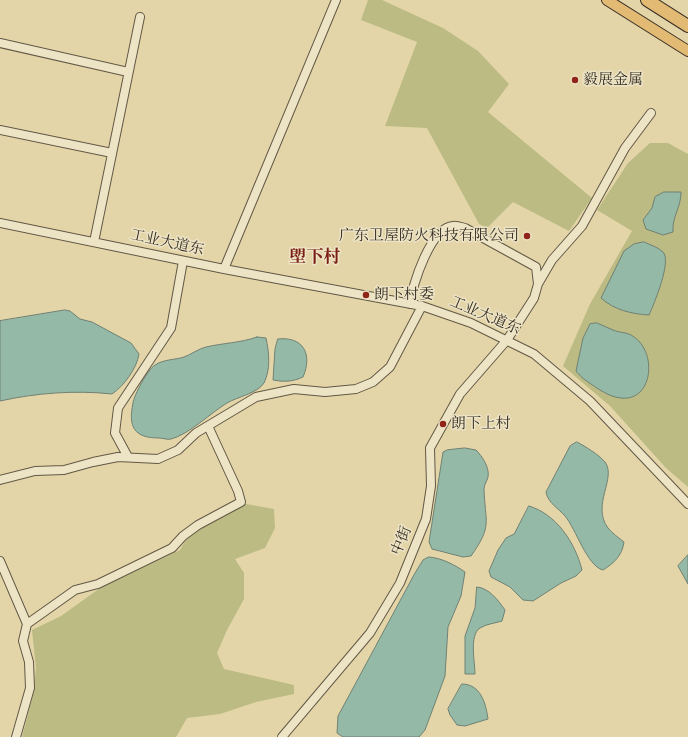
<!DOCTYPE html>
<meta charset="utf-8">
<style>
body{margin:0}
canvas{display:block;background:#e4d5a8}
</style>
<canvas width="688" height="737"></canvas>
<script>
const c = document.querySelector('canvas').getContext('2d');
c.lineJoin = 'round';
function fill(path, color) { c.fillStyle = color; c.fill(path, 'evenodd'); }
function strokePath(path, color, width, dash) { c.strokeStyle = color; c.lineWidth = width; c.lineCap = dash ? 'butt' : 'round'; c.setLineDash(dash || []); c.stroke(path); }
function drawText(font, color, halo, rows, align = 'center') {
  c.font = font + ' "IM FELL French Canon","Noto Serif SC",serif'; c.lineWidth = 3; c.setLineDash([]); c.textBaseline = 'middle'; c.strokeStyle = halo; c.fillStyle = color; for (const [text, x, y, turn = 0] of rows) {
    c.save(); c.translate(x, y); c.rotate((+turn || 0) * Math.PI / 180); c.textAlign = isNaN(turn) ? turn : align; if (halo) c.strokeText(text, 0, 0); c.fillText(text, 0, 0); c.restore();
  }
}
fill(new Path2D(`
 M368,0H382L443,28L478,51L509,84L488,112L592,198L569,231L513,202L487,228L479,224L427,128L385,126L417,42L361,20Z
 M650,143H668L688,154V487L666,468L610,406L563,366L590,304L632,231L597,210L628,163Z
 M246,504L274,509L275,528L265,548L235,559L244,573V599L227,630L217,653L224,669L294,685V694L256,702L220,714L187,718L176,737H22L33,695L36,668L32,630L61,616L100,588L180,550C194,524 221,515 246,504Z`), '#bbbb83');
const water = new Path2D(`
 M664,192H681C681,208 672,216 673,232L663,235L646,229L643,220L652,208L655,197Z
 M644,242C650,245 658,247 663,252C672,261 654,304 649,315C632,314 614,310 601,298L624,251L634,244Z
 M65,310L70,311L80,319L92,322L131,343L139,354C137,368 124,386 112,394C75,390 36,393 0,401V321Z
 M597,323C602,325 608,328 613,330C620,333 628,332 634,337C662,356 650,421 600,390C591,384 582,379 576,371L583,338L590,324Z
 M257,337L266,338C269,352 271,369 264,383C258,393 237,397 227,403C212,412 188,435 171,439C167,440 163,438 159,438C134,438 128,427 133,403C134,395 148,369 155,365C164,359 175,360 184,357C192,354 198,349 206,347C223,343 240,343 257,337Z
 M278,339C303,336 313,354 303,377C292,382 284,382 273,380L275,349Z
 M577,442C586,447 598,454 605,462C617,478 591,505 608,528C612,533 619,538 624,542C622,556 614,563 603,570C587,566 576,529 565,516C558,508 548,503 546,492L570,446Z
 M465,448L476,450C482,456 490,468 488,477C487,481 484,485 484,489C485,523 493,525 471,556L463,557L432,549L429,542L443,452L447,450Z
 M529,506C556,514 575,542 582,570L576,576L561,583L533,601L523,600L510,587L491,577L489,571L498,550L506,538L514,534Z
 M688,555V584L678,566Z
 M429,557C442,558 455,565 465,572L461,596L448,627L445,676L425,730L419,737H343L337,733L338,716L415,573L423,560Z
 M477,587C489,588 498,600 505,610L502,621C496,623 486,624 480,628C469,635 475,662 475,674H465V636L475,608Z
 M462,684C481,684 486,704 488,719L465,726L457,725L450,715L448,709Z`);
fill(water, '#95b9a7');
strokePath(water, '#6f8173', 1);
const minor = new Path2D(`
 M0,43L128,72
 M0,130L112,153
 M0,223L224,269L422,306L471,323L534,354L590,401L688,504
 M94,242L140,17
 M224,269L336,0
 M538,284L552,260L582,226L625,148L651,113
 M128,457L115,433L118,408L171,328L183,261
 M0,480L35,471L64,470L93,462L118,457L158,459L178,450L196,433L256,397L294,389L325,392L356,389L373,382L390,367L422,306
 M0,561L27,624
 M16,737L30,688L29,662L23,641L27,624L75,590L98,584L172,548L183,536L198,525L241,502L238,491L208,426
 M282,737L370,633L400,583L426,519L431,486L430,448L460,394L507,340L534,298L538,284L536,267L465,228C461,227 456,225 453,226C431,227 412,285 410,304`);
const major = new Path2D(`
 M607,0L688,51`);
const highway = new Path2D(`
 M647,0L688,26`);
strokePath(minor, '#625845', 10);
strokePath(major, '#372e24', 12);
strokePath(highway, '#372e24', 14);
strokePath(minor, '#ede4c6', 8);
strokePath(major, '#e2ba74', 10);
strokePath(highway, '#e2ba74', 12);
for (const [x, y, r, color] of [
 [575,80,4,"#8f2418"],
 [527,236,4,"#8f2418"],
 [366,295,4,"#8f2418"],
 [443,424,4,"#8f2418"]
]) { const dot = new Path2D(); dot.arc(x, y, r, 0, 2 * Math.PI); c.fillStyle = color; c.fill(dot); strokePath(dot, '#ede4c6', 1.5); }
drawText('15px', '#372e24', '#ede4c6', [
 ["毅展金属",583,80],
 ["广东卫屋防火科技有限公司",519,236,"right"],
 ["朗下村委",374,295],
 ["朗下上村",451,424]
], 'left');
drawText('15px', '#372e24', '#ede4c6', [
 ["工业大道东",167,243,12],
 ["工业大道东",485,316,23],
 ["中街",402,541,-68]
]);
drawText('bold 17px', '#7a1f14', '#ede4c6', [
 ["塱下村",315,258]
]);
</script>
